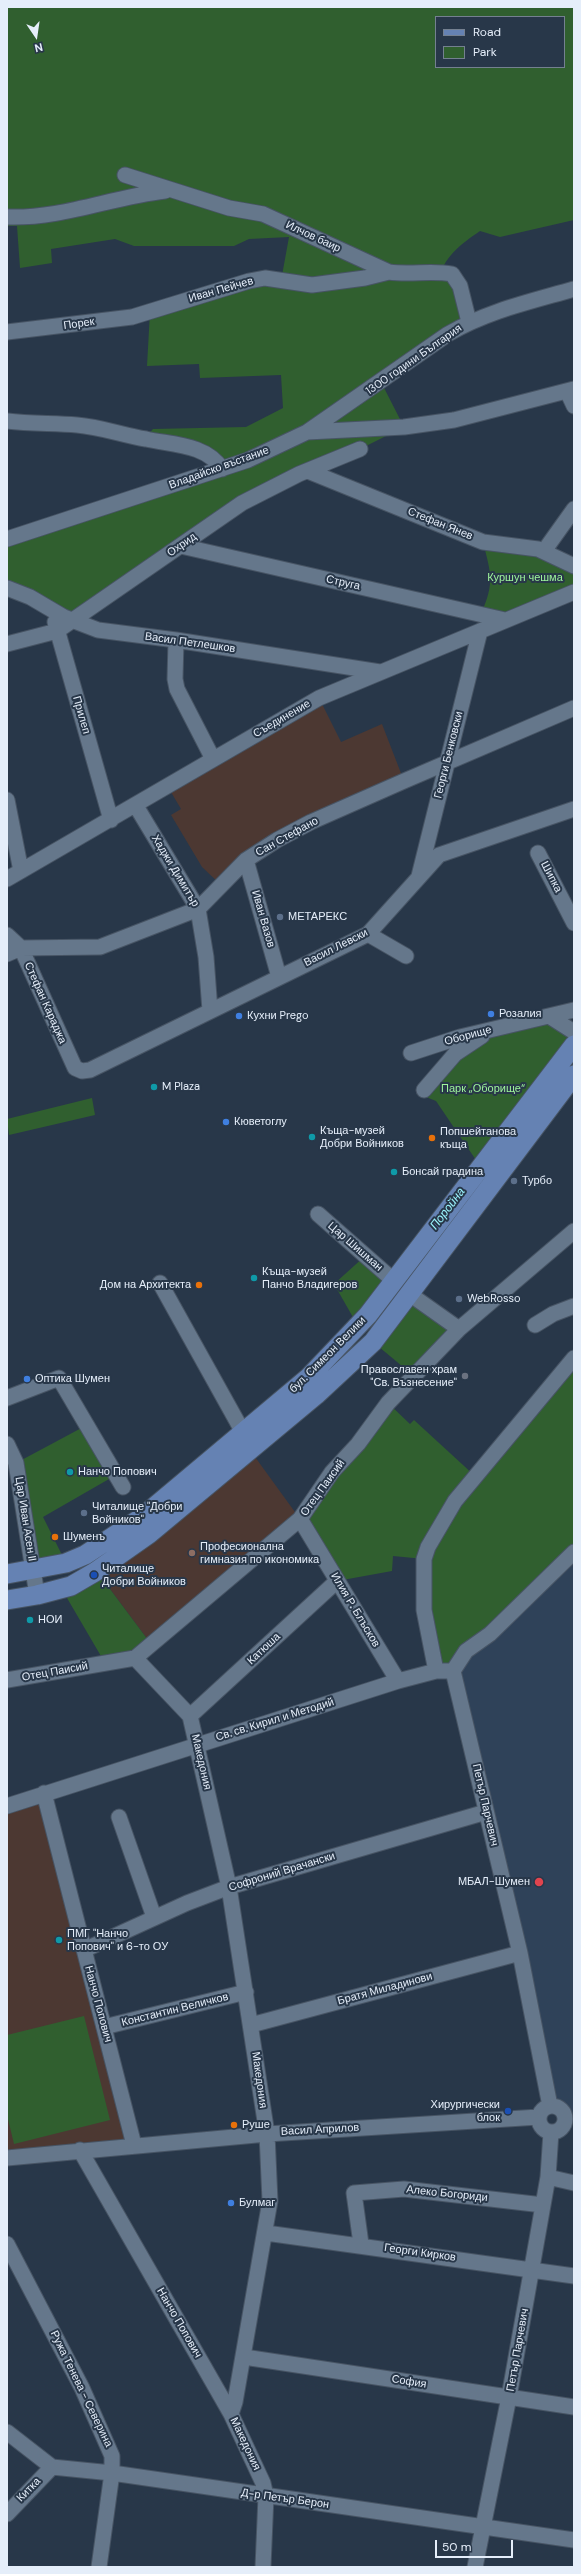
<!DOCTYPE html>
<meta charset="utf-8">
<style>
body{margin:0}
#map{position:relative;width:581px;height:2574px;overflow:hidden;background:#283749;font-family:"DM Sans",sans-serif}
canvas{display:block}
.frame{position:absolute;inset:0;border:8px solid #e5eefa;pointer-events:none}
.legend{position:absolute;left:435px;top:16px;width:130px;height:52px;box-sizing:border-box;background:#283749;border:1px solid #748090;margin:0;padding:5px 7px;list-style:none;font-size:12px;color:#e5eefa}
.legend li{display:flex;align-items:center;gap:8px;height:20px}
.legend b{width:20px;border:1px solid #748090}
.north{position:absolute;left:16px;top:16px;width:40px;height:40px;-webkit-text-stroke:3px #283749;paint-order:stroke;rotate:167deg;font-size:11px;font-weight:700;line-height:16px;text-align:center;color:#e5eefa}
.north::after{content:'';display:block;margin:auto;width:14px;height:18px;background:#e5eefa;clip-path:polygon(50% 0,100% 100%,50% 72%,0 100%)}
.scale{position:absolute;left:435px;top:2540px;width:78px;height:18px;box-sizing:border-box;border:2px solid #e5eefa;border-top:0;padding-left:5px;font-size:12px;line-height:14px;white-space:nowrap;color:#e5eefa;-webkit-text-stroke:3px #283749;paint-order:stroke}
</style>
<div id="map">
<canvas width="581" height="2574"></canvas>
<div class="frame"></div>
<ul class="legend">
<li><b style="height:5px;background:#6582b3"></b>Road</li>
<li><b style="height:11px;background:#305f2f"></b>Park</li>
</ul>
<div class="north">N</div>
<div class="scale">50 m</div>
</div>
<script>
const c = document.querySelector('canvas').getContext('2d');
c.lineJoin = 'round';
function fill(path, color) { c.fillStyle = color; c.fill(path, 'evenodd'); }
function strokePath(path, color, width, dash) { c.strokeStyle = color; c.lineWidth = width; c.lineCap = dash ? 'butt' : 'round'; c.setLineDash(dash || []); c.stroke(path); }
function drawText(font, color, halo, rows, align = 'center') {
  c.font = font + ' "DM Sans",sans-serif'; c.lineWidth = 4; c.setLineDash([]); c.textBaseline = 'middle'; c.strokeStyle = halo; c.fillStyle = color; for (const [text, x, y, turn = 0] of rows) {
    c.save(); c.translate(x, y); c.rotate((+turn || 0) * Math.PI / 180); c.textAlign = isNaN(turn) ? turn : align; if (halo) c.strokeText(text, 0, 0); c.fillText(text, 0, 0); c.restore();
  }
}
fill(new Path2D(`
 M574,1552V2124L565,2122V2115L558,2105L550,2107L458,1662Z`), '#2f4259');
fill(new Path2D(`
 M319,698L341,742L382,724L404,781L311,822L221,885L202,867L171,815L181,809L168,787Z
 M250,1450L300,1519L151,1644L101,1577Z
 M44,1793L134,2145L7,2159V1806Z`), '#4c3832');
fill(new Path2D(`
 M7,7H574V220L500,237L480,231C461,244 448,254 439,275L452,278L462,321L381,382L404,427L360,449L299,474L73,620L7,587V539L222,469L215,457L144,439L153,429L246,427L283,408L281,375L200,378L199,364L147,366L150,312L281,281L289,237L249,239L234,246H134L115,239L51,249L52,263L20,268L17,226H7ZM436,17H564V67H436Z
 M483,542L574,566V592L505,620L481,614C495,582 491,574 483,542Z
 M549,1016L574,1032L480,1166L436,1101L421,1095L433,1077L493,1029Z
 M92,1098L95,1115L9,1135L7,1119Z
 M365,1256L393,1280L358,1326L334,1284Z
 M411,1295L459,1329L414,1376L373,1342Z
 M574,1368V1552L458,1662L436,1671L424,1559L393,1556L392,1571L337,1581L300,1519L388,1403L410,1424L414,1420L475,1476Z
 M87,1425L116,1475L43,1517L66,1563L32,1571L16,1463Z
 M101,1577L151,1644L105,1663L67,1598Z
 M84,2016L110,2120L14,2144L7,2115V2035Z`), '#305f2f');
const minor = new Path2D(`
 M125,175L229,208L263,214L389,272C411,275 432,270 452,274L460,286L469,322
 M7,217C62,219 112,197 165,191
 M7,332L132,317L249,281L265,278L312,285L365,278L389,272
 M567,391L574,406
 M7,421C31,424 53,423 77,425C101,427 122,435 146,439C173,445 206,444 222,469
 M307,432L448,334C488,311 529,302 574,289
 M308,471L483,542L538,549L574,566
 M7,539L248,460L307,432L404,427L454,420L574,389
 M181,546L505,620
 M544,551L574,509
 M7,588L30,597L64,617L98,630L176,640L380,672
 M55,622L111,820
 M176,640L175,679L177,689L213,759
 M7,644L57,631L242,503L299,474L360,449
 M7,800L21,871
 M136,806L198,909L206,957L210,1011
 M538,853L574,923
 M246,860L279,977
 M419,876L480,631
 M7,879L319,698L574,592
 M368,934L406,956
 M7,935L21,948L75,1068L82,1071L90,1070L368,934L439,855L574,809
 M7,954L21,948L100,947L198,909L246,860L277,840L311,822L404,781L574,708
 M549,1016L574,1032
 M411,1053L460,1037L574,1010
 M424,1090L455,1054L482,1036
 M318,1214L393,1280
 M160,1283L244,1434
 M411,1295L459,1329
 M535,1325L553,1314L574,1306
 M7,1398L59,1378L123,1487
 M7,1444L16,1463L37,1595
 M300,1519L398,1681
 M135,1658L190,1716L229,1887L267,2134L270,2201L235,2402L231,2414L263,2483L266,2496L263,2567
 M436,1671L424,1610V1559L428,1547L455,1501L574,1358
 M7,1680L135,1658L300,1519L332,1472L358,1444L388,1403L459,1329L574,1231
 M190,1716L337,1581
 M44,1793L134,2145
 M7,1806L398,1681L436,1671H453
 M119,1817L154,1917
 M84,1950L187,1903L229,1887L486,1812
 M251,2025L520,1953
 M104,2027L246,1992
 M539 2119a13 13 0 1 1 26 0a13 13 0 1 1-26 0Z
 M550,2106L520,1953L453,1671L466,1651L490,1634L574,1552
 M80,2150L231,2414
 M7,2158L267,2134L539,2117
 M548,2177L574,2183
 M266,2233L574,2276
 M7,2244L82,2388L112,2456V2473L99,2567
 M361,2244L354,2193L404,2189L543,2205
 M244,2357L574,2407
 M7,2432L52,2467L112,2473L574,2540
 M7,2514L52,2467
 M475,2567L509,2397L548,2177L551,2132`);
const major = new Path2D(`
 M7,1574L66,1563L85,1555L141,1518L309,1377L368,1315L574,1045
 M7,1600L37,1595L71,1586L95,1572L149,1534L316,1395L373,1342L574,1075`);
strokePath(minor, '#475464', 17);
strokePath(major, '#475464', 21);
strokePath(minor, '#65778b', 15);
strokePath(major, '#6582b3', 19);
for (const [x, y, r, color] of [
 [280,917,4,"#5c6f8a"],
 [491,1014,4,"#3f7fe0"],
 [239,1016,4,"#3f7fe0"],
 [154,1087,4,"#0f9aa8"],
 [226,1122,4,"#3f7fe0"],
 [312,1137,4,"#0f9aa8"],
 [432,1138,4,"#e8710a"],
 [394,1172,4,"#0f9aa8"],
 [514,1181,4,"#5c6f8a"],
 [254,1278,4,"#0f9aa8"],
 [199,1285,4,"#e8710a"],
 [459,1299,4,"#5c6f8a"],
 [465,1376,4,"#6b7280"],
 [27,1379,4,"#3f7fe0"],
 [70,1472,4,"#0f9aa8"],
 [84,1513,4,"#5c6f8a"],
 [55,1537,4,"#e8710a"],
 [192,1553,4,"#8d6e63"],
 [94,1575,4,"#1a4fb4"],
 [30,1620,4,"#0f9aa8"],
 [539,1882,5,"#e0444e"],
 [59,1940,4,"#0f9aa8"],
 [508,2111,4,"#1a4fb4"],
 [234,2125,4,"#e8710a"],
 [231,2203,4,"#3f7fe0"]
]) { const dot = new Path2D(); dot.arc(x, y, r, 0, 2 * Math.PI); c.fillStyle = color; c.fill(dot); strokePath(dot, '#283749', 1.5); }
drawText('11px', '#e5eefa', '#283749', [
 ["Илчов баир",313,237,25],
 ["Иван Пейчев",221,290,-16],
 ["Порек",79,324,-8],
 ["1300 години България",414,360,-35],
 ["Владайско въстание",219,468,-20],
 ["Стефан Янев",440,524,22],
 ["Охрид",182,545,-35],
 ["Струга",343,583,13],
 ["Васил Петлешков",190,643,8],
 ["Прилеп",81,715,74],
 ["Съединение",282,719,-30],
 ["Георги Бенковски",449,755,-76],
 ["Сан Стефано",287,837,-29],
 ["Хаджи Димитър",175,871,59],
 ["Шипка",551,877,63],
 ["Иван Вазов",263,919,74],
 ["Васил Левски",336,948,-27],
 ["Стефан Караджа",45,1003,66],
 ["Оборище",468,1036,-15],
 ["Цар Шишман",355,1247,41],
 ["бул. Симеон Велики",328,1355,-45],
 ["Отец Паисий",323,1488,-54],
 ["Цар Иван Асен II",25,1519,81],
 ["Илия Р. Блъсков",355,1610,59],
 ["Катюша",264,1649,-43],
 ["Отец Паисий",55,1672,-10],
 ["Св. св. Кирил и Методий",275,1720,-17],
 ["Македония",201,1762,77],
 ["Петър Парчевич",485,1805,77],
 ["Софроний Врачански",282,1872,-17],
 ["Братя Миладинови",385,1989,-15],
 ["Нанчо Попович",98,2004,75],
 ["Константин Величков",175,2010,-14],
 ["Македония",259,2080,82],
 ["Васил Априлов",320,2130,-3],
 ["Алеко Богориди",447,2194,6],
 ["Георги Кирков",420,2253,8],
 ["Нанчо Попович",179,2323,60],
 ["Петър Парчевич",518,2350,-80],
 ["София",409,2382,9],
 ["Ружа Тенева - Северина",81,2389,64],
 ["Македония",245,2444,65],
 ["Китка",29,2490,-46],
 ["Д-р Петър Берон",285,2499,8]
]);
drawText('11px', '#9ff59c', '#283749', [
 ["Куршун чешма",525,578],
 ["Парк „Оборище“",483,1089]
]);
drawText('11px', '#e5eefa', '#283749', [
 ["МЕТАРЕКС",288,917],
 ["Розалия",499,1014],
 ["Кухни Prego",247,1016],
 ["M Plaza",162,1087],
 ["Кюветоглу",234,1122],
 ["Къща-музей",320,1131],
 ["Добри Войников",320,1144],
 ["Попшейтанова",440,1132],
 ["къща",440,1145],
 ["Бонсай градина",402,1172],
 ["Турбо",522,1181],
 ["Къща-музей",262,1272],
 ["Панчо Владигеров",262,1285],
 ["Дом на Архитекта",191,1285,"right"],
 ["WebRosso",467,1299],
 ["Православен храм",457,1370,"right"],
 ["\"Св. Възнесение\"",457,1383,"right"],
 ["Оптика Шумен",35,1379],
 ["Нанчо Попович",78,1472],
 ["Читалище \"Добри",92,1507],
 ["Войников\"",92,1520],
 ["Шуменъ",63,1537],
 ["Професионална",200,1547],
 ["гимназия по икономика",200,1560],
 ["Читалище",102,1569],
 ["Добри Войников",102,1582],
 ["НОИ",38,1620],
 ["МБАЛ-Шумен",530,1882,"right"],
 ["ПМГ \"Нанчо",67,1934],
 ["Попович\" и 6-то ОУ",67,1947],
 ["Хирургически",500,2105,"right"],
 ["блок",500,2118,"right"],
 ["Руше",242,2125],
 ["Булмаг",239,2203]
], 'left');
drawText('italic 12px', '#9af4fd', '#283749', [
 ["Поройна",448,1209,-53]
]);
</script>
